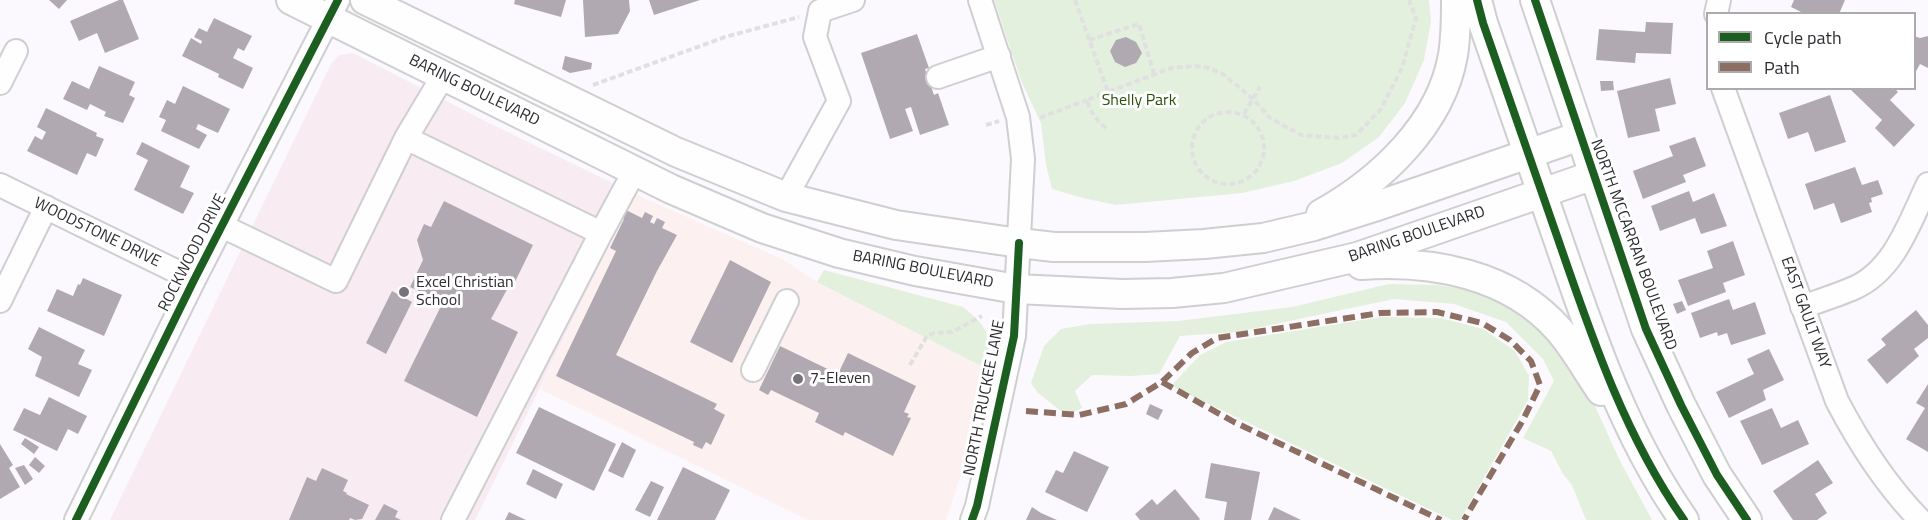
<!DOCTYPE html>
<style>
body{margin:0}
#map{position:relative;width:1928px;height:520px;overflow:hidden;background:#fbf9fd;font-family:"Titillium Web",sans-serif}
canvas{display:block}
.legend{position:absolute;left:1706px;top:12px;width:210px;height:78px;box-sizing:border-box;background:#fff;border:2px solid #ababad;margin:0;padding:8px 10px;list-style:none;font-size:18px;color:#2e2c31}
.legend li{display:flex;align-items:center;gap:12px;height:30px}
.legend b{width:30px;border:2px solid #ababad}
</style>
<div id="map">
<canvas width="1928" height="520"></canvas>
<ul class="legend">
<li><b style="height:8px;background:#1b5e20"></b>Cycle path</li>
<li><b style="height:8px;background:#8d6e63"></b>Path</li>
</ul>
</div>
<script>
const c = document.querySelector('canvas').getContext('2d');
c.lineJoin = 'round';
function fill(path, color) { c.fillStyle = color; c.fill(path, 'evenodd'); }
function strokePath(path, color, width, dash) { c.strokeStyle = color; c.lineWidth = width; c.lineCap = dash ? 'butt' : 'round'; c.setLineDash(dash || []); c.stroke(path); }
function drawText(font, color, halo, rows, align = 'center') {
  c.font = font + ' "Titillium Web",sans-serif'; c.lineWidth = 6; c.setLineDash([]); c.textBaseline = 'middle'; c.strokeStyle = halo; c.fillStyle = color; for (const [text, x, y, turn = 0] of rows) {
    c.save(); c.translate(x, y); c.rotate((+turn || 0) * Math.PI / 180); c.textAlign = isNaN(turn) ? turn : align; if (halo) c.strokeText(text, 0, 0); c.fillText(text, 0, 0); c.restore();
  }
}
fill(new Path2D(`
 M635,194L782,259L817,282L987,369L983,393L970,447L946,520H808L540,389Z`), '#fdf0f0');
fill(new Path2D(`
 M353,53L489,123L635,194L475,520H110L331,64L339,55Z`), '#f8ecf2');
fill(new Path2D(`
 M994,0H1429L1431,22L1424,60L1405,103L1379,137L1342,163L1294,181L1242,193L1116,205L1083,198L1052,189L1046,165L1041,123L1022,83Z
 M824,270L963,307C990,328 990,336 987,369L817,282Z
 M1389,284L1438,285L1463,289L1465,284L1491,294L1543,327L1589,393L1619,459L1652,520H1586L1572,485L1563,474L1551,451L1523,438L1554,381L1543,359L1506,322L1454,304L1394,299L1237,332L1180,336L1159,374L1130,376L1092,375L1075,391L1082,408L1066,415L1038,393L1031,383L1044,346L1061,329L1090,324L1178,321L1292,307Z
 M1381,317L1441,318L1483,329L1515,351L1529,376L1528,400L1460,520H1452L1171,386L1200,355L1226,342Z`), '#e3f0dd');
fill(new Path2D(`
 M49,0H67L59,9Z
 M119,0H123L139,39L105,53L97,33L79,41L70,21Z
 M515,0H566L561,17L514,4Z
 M583,0H629L630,11L618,34L585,37Z
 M649,0H700L654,15Z
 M1794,0H1845L1839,14H1805L1791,7Z
 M214,18L252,36L244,51L238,48L233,58L253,68L243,89L218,77L219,74L182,56L191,38L201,44L202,41L194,37L199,28L207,32Z
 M1646,22L1673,23L1671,54L1636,53L1635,63L1596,60L1599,29L1645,32Z
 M917,34L929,68L925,69L934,95L938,93L949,125L920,135L911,107L905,109L913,131L890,139L861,53Z
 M1914,36L1920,38L1928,36V68L1920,64L1914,75Z
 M1126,37L1136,42L1142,53L1136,63L1125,67L1115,62L1110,51L1116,40Z
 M565,56L592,63L591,69L570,73L562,69Z
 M99,66L135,82L129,95L135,98L123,123L104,116L106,112L90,104L87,110L63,99L72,81L89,89Z
 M1670,78L1676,104L1655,109L1660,131L1628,138L1617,91Z
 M1600,81H1613L1614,90L1601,91Z
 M183,86L230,109L218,133L198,124L196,129L207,135L199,149L161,131L166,120L159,117L167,100L175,104Z
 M1849,88H1894L1898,92L1890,100L1915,125L1894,147L1875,128L1882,120Z
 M1830,95L1846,142L1815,152L1808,132L1788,139L1779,113Z
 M46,108L97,133L96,136L104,139L96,157L87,153L77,175L27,151L35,136L42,140L46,132L37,127Z
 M1695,137L1706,166L1683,175L1686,182L1643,199L1633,171L1673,156L1669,146Z
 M142,142L190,166L180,187L194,193L183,214L134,190L148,160L136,154Z
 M1855,167L1862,185L1878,180L1883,194L1871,198L1872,202L1869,203L1872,212L1841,223L1834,203L1814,210L1805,184Z
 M1689,191L1693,202L1714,193L1727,226L1701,234L1695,218L1660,231L1651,206Z
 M444,201L533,245L513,286L510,284L491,319L518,332L477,417L404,381L443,302L410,287L423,260L417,240L424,224L431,227Z
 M626,210L642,218L645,212L653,216L650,222L654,224L657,218L665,222L662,228L677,235L657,271L616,355L717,404L714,409L725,415L711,445L706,442L702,449L693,445L694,442L556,376L616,251L610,248L624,219L622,218Z
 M1733,241L1745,275L1723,283L1726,292L1688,306L1678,280L1713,268L1707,251Z
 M730,260L771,282L732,363L690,342Z
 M83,278L122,295L104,336L47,311L57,289L73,296L78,284L80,285Z
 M392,291L412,302L386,354L366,343Z
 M1729,299L1733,310L1755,302L1766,334L1731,345L1727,333L1718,336L1717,332L1700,338L1691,313Z
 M1682,301L1686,310L1677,314L1673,304Z
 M1916,310L1928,325V338L1914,349L1919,356L1887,384L1867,360L1886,345L1881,339Z
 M39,327L85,350L78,364L92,370L79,397L35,376L42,357L28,349Z
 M780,346L838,374L848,353L916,386L904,412L909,414L907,417L911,418L893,456L845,432L843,436L815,422L819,413L771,390L768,395L759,390Z
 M1769,349L1784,380L1763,390L1766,400L1729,418L1716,392L1754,374L1747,359Z
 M1928,384V452L1906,439L1925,408L1916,403Z
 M49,397L87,416L78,434L68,429L57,451L13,430L24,408L40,415Z
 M1150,404L1163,410L1158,420L1146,414Z
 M539,407L616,444L594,491L516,453Z
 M1772,408L1781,428L1798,420L1809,444L1762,465L1740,421Z
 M25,438L39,447L34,454L21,444Z
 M622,442L636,450L623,478L608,471Z
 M0,444L13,465L9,468L20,487L0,499Z
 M1074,451L1109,467L1087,512L1045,492L1056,470L1063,473Z
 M35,457L45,466L39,473L29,465Z
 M1818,460L1833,483L1815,494L1827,513L1817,520H1793L1773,491Z
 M1211,463L1260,472L1251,520H1224L1227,502L1205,498Z
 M24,465L33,479L25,485L15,468Z
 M683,467L730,490L715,520H657Z
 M322,468L348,480L343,491L347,493L346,494L369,505L362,519L355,520L350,518L349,520H289L307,477L316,481Z
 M533,469L563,484L556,499L526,484Z
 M651,481L664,487L650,517L635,510Z
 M1175,489L1200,519L1199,520H1140L1135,514L1152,499L1157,505Z
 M384,504L398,511L395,517L401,520H375Z
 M1032,507L1041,513L1057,520H1026Z
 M1274,507L1301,520H1268Z
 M509,512L526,520H505Z`), '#b1a9b2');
const minor = new Path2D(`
 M1716,14L1719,0
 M938,77L999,56
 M0,83L16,51
 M1723,88L1837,401C1860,445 1885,484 1920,520
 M406,138L601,233L635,170
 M0,185L194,280
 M786,197L839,101L815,37L820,11L853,0
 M222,226L336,281L406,138L443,76
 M0,301L46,207
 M1802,307C1819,301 1838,295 1854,288C1895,270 1910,221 1928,184
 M753,370L787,301
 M76,520L194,280L338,0
 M453,520L601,233
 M972,520L977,506L1014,336L1023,159L1018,117L980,0`);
const major = new Path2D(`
 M291,0L671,189L762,228L839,253L915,271L1016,289L1122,294L1172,293L1224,288L1357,257L1594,175
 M365,0L676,152L786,197L896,225L1019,243L1054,247H1145L1204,244L1263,238L1314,226L1374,207L1580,136
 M1477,0L1483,23C1509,96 1534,169 1559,242C1592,338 1625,436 1684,520
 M1535,0L1646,329L1681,405L1717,475L1747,520
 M1321,214C1380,181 1441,125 1453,55C1456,37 1456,18 1456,0
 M1361,265C1432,260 1510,274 1559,330C1575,348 1587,371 1601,391`);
strokePath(minor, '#cfced1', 26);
strokePath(major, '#cfced1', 32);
strokePath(new Path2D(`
 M1075,0L1108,92L1171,68L1195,66L1209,68L1223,74L1253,99L1270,118L1301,135L1339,138L1356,135L1381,109L1402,68L1416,18L1409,0
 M1089,40L1139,24L1154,74
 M593,85L725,37L799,17
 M1192 148a36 36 0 1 1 72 0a36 36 0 1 1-72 0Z
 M1244,114L1260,87
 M1041,119L1042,117L1087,100
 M986,125L999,121
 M1106,128C1096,120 1091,113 1087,100L1108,92
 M910,365L927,336L934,333L952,332L982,316`), '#e1e0e1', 4, [6, 3]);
strokePath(minor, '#fefeff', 22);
strokePath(major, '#fefeff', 28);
strokePath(new Path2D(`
 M1162,382L1234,422L1441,520
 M1026,411L1079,415L1126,404L1162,382L1192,353L1217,338L1380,313L1437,312L1482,323L1510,340L1531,361L1540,385L1523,420L1464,520`), '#8d6e63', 6, [12, 6]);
strokePath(new Path2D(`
 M1477,0L1483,23C1509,96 1534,169 1559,242C1592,338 1625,436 1684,520
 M1535,0L1646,329L1681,405L1717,475L1747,520
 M76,520L194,280L338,0
 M972,520L977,506L1014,336L1019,243`), '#1b5e20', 8);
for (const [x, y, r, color] of [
 [404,292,6,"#767478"],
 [798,379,6,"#767478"]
]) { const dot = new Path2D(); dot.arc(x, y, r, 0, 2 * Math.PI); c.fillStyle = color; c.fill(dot); strokePath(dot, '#fff', 2); }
drawText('16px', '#2e2c31', '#fff', [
 ["BARING BOULEVARD",474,91,26],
 ["WOODSTONE DRIVE",97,233,26],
 ["BARING BOULEVARD",1417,235,-19],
 ["NORTH MCCARRAN BOULEVARD",1633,245,70],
 ["ROCKWOOD DRIVE",193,253,-63],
 ["BARING BOULEVARD",923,270,11],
 ["EAST GAULT WAY",1805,313,70],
 ["NORTH TRUCKEE LANE",985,398,-79]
]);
drawText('16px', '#2a510a', '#fff', [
 ["Shelly Park",1139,101]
]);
drawText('16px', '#2e2c31', '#fff', [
 ["Excel Christian",416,283],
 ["School",416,301],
 ["7-Eleven",810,379]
], 'left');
</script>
